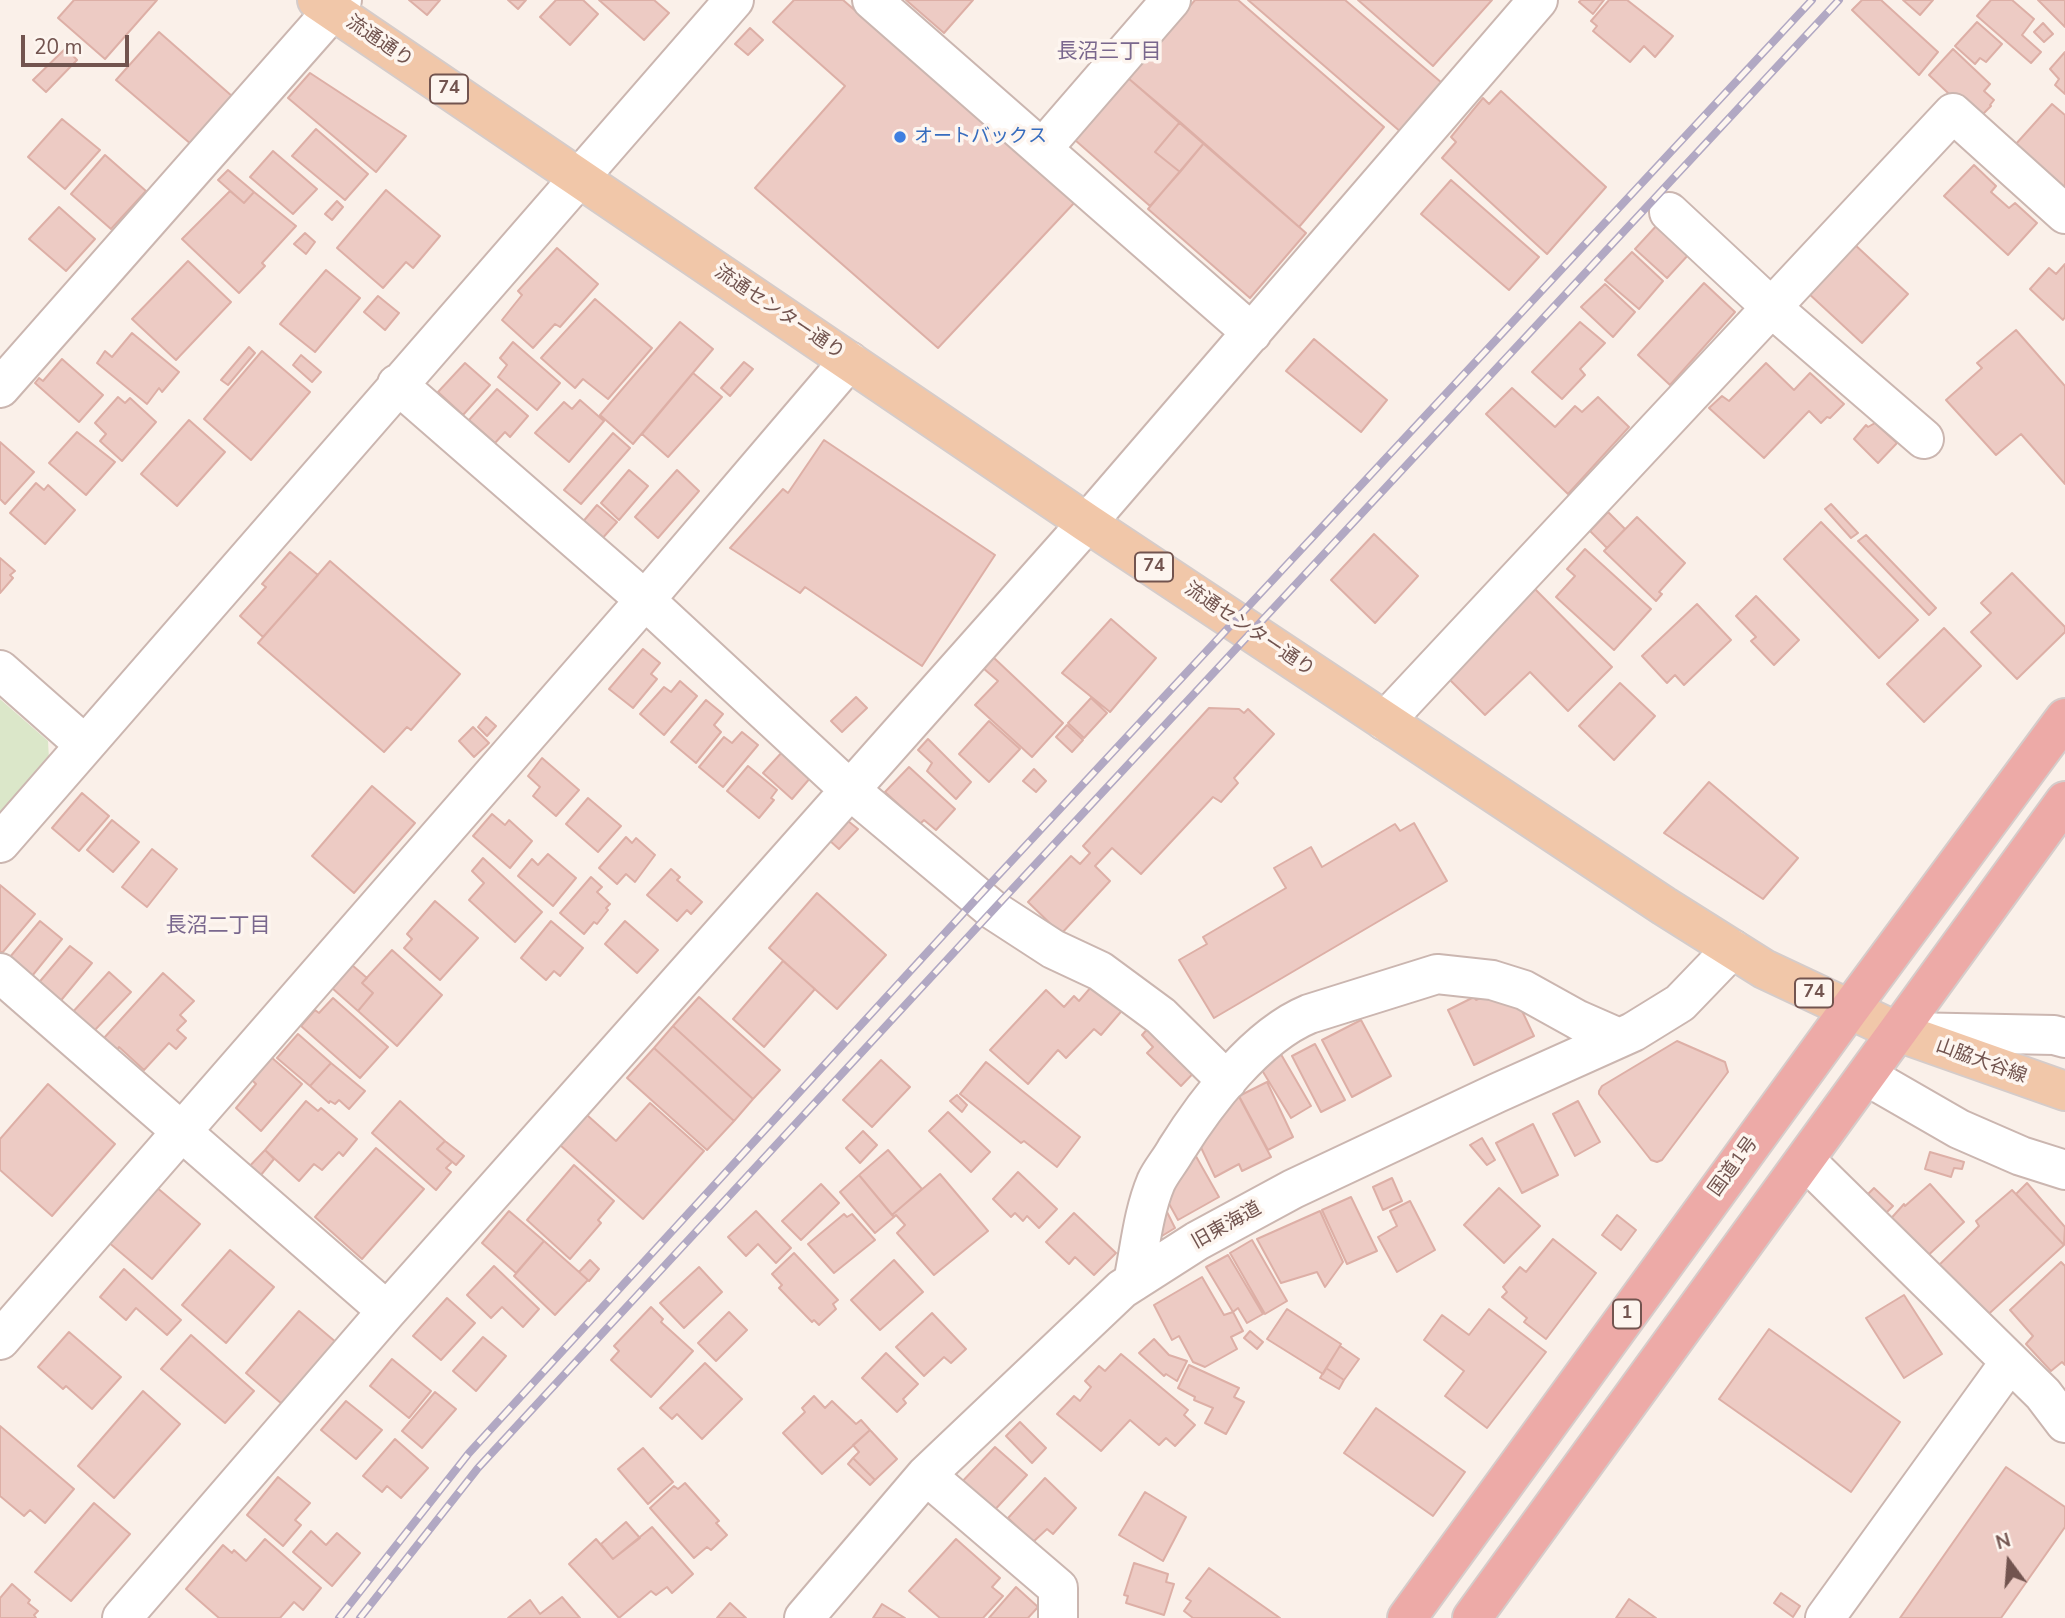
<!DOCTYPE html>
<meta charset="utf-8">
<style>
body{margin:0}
#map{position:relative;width:2065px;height:1618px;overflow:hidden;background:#faf0e9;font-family:"Nunito Sans",sans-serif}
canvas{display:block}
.north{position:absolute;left:1974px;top:1527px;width:70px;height:70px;-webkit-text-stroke:5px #fdf5ef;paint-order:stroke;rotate:344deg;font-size:19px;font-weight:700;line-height:28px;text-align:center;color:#72544f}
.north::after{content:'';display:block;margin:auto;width:24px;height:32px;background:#72544f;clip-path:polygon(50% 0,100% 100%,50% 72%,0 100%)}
.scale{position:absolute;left:21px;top:35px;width:108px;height:32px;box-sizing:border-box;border:4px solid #72544f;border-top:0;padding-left:9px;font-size:21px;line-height:24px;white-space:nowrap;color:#72544f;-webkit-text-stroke:5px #fdf5ef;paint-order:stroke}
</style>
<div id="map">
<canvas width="2065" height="1618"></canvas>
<div class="north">N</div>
<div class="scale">20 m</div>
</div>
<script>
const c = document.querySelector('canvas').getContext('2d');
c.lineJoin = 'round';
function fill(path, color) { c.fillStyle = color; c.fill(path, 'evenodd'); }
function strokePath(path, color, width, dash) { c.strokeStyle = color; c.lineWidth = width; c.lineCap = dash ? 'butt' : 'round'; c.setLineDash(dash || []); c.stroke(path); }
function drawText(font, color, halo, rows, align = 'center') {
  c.font = font + ' "Nunito Sans","Noto Sans JP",sans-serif'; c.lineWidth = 7; c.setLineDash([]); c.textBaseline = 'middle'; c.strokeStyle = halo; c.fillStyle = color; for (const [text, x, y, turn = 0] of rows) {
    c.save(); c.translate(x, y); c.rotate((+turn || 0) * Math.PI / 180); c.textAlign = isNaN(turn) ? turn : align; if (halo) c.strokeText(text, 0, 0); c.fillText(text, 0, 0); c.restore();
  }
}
fill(new Path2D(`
 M0,699L48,741L49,759L0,815Z`), '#dbe7c9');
const building = new Path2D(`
 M74,0H157L105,59L58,18Z
 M409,0H440L427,15Z
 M508,0H526L518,9Z
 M556,0H583L598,14L570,45L540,17Z
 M599,0H654L669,13L644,40Z
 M794,0H843L1075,202L938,348L755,188L845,86L773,22Z
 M906,0H973L944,33Z
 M1195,0H1238L1384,127L1299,227L1128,78Z
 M1248,0H1345L1442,83L1402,133Z
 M1358,0H1492L1433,66Z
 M1581,0H1604L1593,14L1579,2Z
 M1609,0H1627L1673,36L1655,57L1644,46L1630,62L1593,31L1597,26L1591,21Z
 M1862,0H1881L1938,52L1919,75L1852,10Z
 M1903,0H1933L1920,15Z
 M1991,0H2012L2034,19L2022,35L2041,52L2031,63L1977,16Z
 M2038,0H2065V27Z
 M1977,22L2002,44L1986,62L1980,58L1975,64L1955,46Z
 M2043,23L2053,34L2044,42L2034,32Z
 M750,28L763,40L748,55L735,44Z
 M159,32L233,97L192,145L116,80Z
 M66,48L77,60L46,92L33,80Z
 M1953,49L1990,84L1984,91L1994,100L1990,105L1991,106L1974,123L1965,109L1929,75Z
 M2065,52V94L2055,85L2059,79L2050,69Z
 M310,73L406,136L376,172L288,98Z
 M1128,78L1180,122L1155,152L1180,172L1150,206L1075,140Z
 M1501,91L1606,187L1547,254L1442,158L1456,142L1451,137L1483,98L1489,104Z
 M2052,104L2065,115V189L2015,145Z
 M62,119L100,150L65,189L28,157Z
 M1180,122L1204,143L1180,172L1155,152Z
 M316,129L368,174L345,200L292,156Z
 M1204,143L1306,233L1250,298L1148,209Z
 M273,151L317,189L293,214L250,177Z
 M105,155L146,191L111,229L71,194Z
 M1974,165L1996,186L1991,192L2009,208L2015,203L2037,223L2008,255L1944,196Z
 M228,170L254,192L244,203L218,180Z
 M1451,180L1539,257L1509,290L1421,214Z
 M386,190L440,236L413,268L406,262L383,288L337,248Z
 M230,191L244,203L254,192L296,226L262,263L265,266L239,293L182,239Z
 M337,201L343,207L332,220L325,214Z
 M59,207L95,239L66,271L29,239Z
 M1658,224L1690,253L1667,278L1635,249Z
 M305,233L315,242L306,254L294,244Z
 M1853,243L1908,294L1862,343L1807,292Z
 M557,248L598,284L560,327L555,324L533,348L502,320L522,295L518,291Z
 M1632,252L1663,281L1639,309L1605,280Z
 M188,261L231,302L176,360L132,319Z
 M2065,264V317L2063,320L2030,289L2049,268L2056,274Z
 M326,270L360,298L315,352L280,324Z
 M1704,283L1735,312L1670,385L1638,355Z
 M1605,284L1635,312L1613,337L1581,307Z
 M378,296L399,313L385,330L364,312Z
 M595,299L652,348L608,399L583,379L575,388L541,358Z
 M680,322L713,349L633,444L600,415Z
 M1580,322L1605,343L1580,369L1585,375L1562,399L1532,372Z
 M2016,330L2065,386V484L2021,434L1996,455L1946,400L1982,368L1977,363Z
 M132,333L179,372L162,392L159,388L147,404L97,363L105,351L112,357Z
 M1314,339L1387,400L1361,432L1286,371Z
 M513,342L560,383L537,410L498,377L507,365L500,358Z
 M249,347L255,353L228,385L221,380Z
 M262,351L310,392L251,460L204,419Z
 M301,355L321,372L312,382L293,365Z
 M62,359L103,395L79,422L35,383L39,378L43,381Z
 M744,362L753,369L730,396L721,388Z
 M465,363L490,385L463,415L438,392Z
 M1766,363L1794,390L1810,373L1844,404L1830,418L1827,417L1821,423L1809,411L1764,458L1709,408L1722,396L1729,401Z
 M693,373L722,397L668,457L642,434Z
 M1512,388L1555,427L1575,406L1582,412L1598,397L1629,427L1568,494L1486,414Z
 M497,389L528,416L510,437L505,432L495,443L469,420Z
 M118,397L125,403L130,398L156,422L122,461L100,441L106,434L95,423Z
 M580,400L604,421L569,462L535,433L564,402L572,409Z
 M189,420L225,452L177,506L141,474Z
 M1875,423L1897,443L1878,463L1854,439L1866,425L1868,427Z
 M77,432L115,462L86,495L49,463Z
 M613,433L630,448L581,504L564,490Z
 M824,440L995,555L922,666L805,587L800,593L730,548L783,489L788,493Z
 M0,442L34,472L5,504L0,499Z
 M629,470L648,486L619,520L601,503Z
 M677,470L699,491L658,538L635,517Z
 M36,483L44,490L48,485L75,510L45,544L10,513Z
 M1831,504L1858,533L1851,538L1825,509Z
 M597,505L617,522L600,541L581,524Z
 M1608,512L1625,529L1607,548L1590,531Z
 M1637,517L1685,563L1659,592L1662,594L1656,601L1604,551Z
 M1821,522L1918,620L1879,658L1784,559Z
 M1374,534L1418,576L1375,623L1331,580Z
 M1866,535L1936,608L1929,615L1858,541Z
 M1585,549L1651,609L1614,650L1556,597L1575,576L1567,569Z
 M290,552L318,575L263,637L240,616L266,587L262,584Z
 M0,558L15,571L10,575L13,578L0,593Z
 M330,561L460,674L411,730L407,727L384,752L258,643Z
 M2012,573L2065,627V632L2017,679L1971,632L1991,613L1981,603Z
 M1534,588L1612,667L1568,711L1530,672L1485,715L1445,675Z
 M1756,596L1799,640L1774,665L1751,641L1756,637L1736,616Z
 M1697,604L1731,640L1684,685L1675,675L1667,683L1642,656Z
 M1111,619L1156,658L1110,712L1062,673Z
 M1944,628L1981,666L1924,722L1887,684Z
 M643,649L660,663L651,674L657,679L633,708L609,689Z
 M993,657L1063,723L1032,757L975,705L998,681L983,668Z
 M680,681L697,696L664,735L640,714L664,687L671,692Z
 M1620,683L1655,716L1614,760L1579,726Z
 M856,697L867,708L842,732L831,721Z
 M1091,698L1107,713L1084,738L1068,723Z
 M706,700L723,714L714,725L721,732L696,763L671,742Z
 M1209,708L1239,709L1244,713L1248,709L1274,734L1234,778L1238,783L1221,802L1213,797L1141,874L1112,848L1095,866L1110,881L1061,934L1028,902L1071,856L1080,864L1090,853L1083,846Z
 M486,717L496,726L487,736L478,727Z
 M989,721L1020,749L989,782L959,754Z
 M1067,725L1083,740L1072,752L1056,737Z
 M473,727L489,743L474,757L459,741Z
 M742,732L758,745L723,787L699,767L724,737L732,743Z
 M928,739L971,782L956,799L927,771L932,763L918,750Z
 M783,751L811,777L792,799L763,773Z
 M542,758L579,790L556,816L533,796L540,787L528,776Z
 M748,766L777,790L771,798L774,800L759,818L727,791Z
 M909,767L955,809L936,830L924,820L920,824L885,792Z
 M1034,769L1046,781L1036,792L1023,781Z
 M1709,782L1798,858L1763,899L1664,833Z
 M372,786L415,823L354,893L312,856Z
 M82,793L109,816L79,851L52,828Z
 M588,798L621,826L598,852L566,824Z
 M492,814L505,825L509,820L532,841L510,868L473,836Z
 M112,820L139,842L113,872L87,850Z
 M848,821L858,829L839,849L829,840Z
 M1414,823L1447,881L1214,1018L1179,960L1207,944L1203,937L1286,888L1274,868L1311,847L1322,867L1395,824L1400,831Z
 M626,837L632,843L636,838L655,855L635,882L626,874L617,884L599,868Z
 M152,849L177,869L147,907L122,887Z
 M548,854L576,878L553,906L518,876L532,859L538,865Z
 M483,858L542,912L515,942L469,900L484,883L472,871Z
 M671,869L680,877L677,880L702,902L691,914L687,910L677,921L647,895Z
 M591,877L602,887L597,892L610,904L606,908L608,910L597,924L594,922L584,934L560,913Z
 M0,885L35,914L2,953L0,951Z
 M817,893L886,955L837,1009L769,948Z
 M435,901L478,938L440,980L404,948L412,939L407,934Z
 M40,921L62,939L32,976L10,957Z
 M551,921L583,948L560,976L554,971L546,980L521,958Z
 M625,921L658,950L637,973L605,944Z
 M70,946L92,963L58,1004L36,986Z
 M392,950L442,995L397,1046L358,1011L373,993L362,983Z
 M783,961L815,989L764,1047L733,1019Z
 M352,965L367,978L362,983L373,993L358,1011L332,988Z
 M109,972L131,992L93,1032L71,1014Z
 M163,973L194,1001L180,1015L186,1021L177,1030L186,1038L176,1049L169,1043L144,1070L119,1047L117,1050L104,1038Z
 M1092,986L1125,1007L1101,1035L1094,1029L1066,1058L1058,1050L1028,1084L990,1050L1046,990L1064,1007L1074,996L1079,1001Z
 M1504,988L1513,992L1534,1036L1474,1065L1448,1010L1474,997L1476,1000Z
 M699,997L780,1070L753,1099L673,1026Z
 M333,998L388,1047L360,1078L301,1026L315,1010L319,1013Z
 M1159,1016L1205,1061L1181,1086L1147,1053L1153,1047L1142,1035Z
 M1361,1020L1391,1076L1352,1097L1322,1040Z
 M673,1026L753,1099L734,1121L654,1048Z
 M298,1034L331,1063L310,1086L277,1058Z
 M1677,1041L1725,1062L1728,1072L1662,1160L1657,1162L1651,1160L1599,1094V1091L1602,1086Z
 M1275,1044L1311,1106L1291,1118L1254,1057Z
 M1315,1044L1345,1100L1321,1112L1292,1056Z
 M654,1048L734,1121L707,1150L627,1078Z
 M271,1057L302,1084L261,1131L236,1108L256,1084L251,1079Z
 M881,1060L910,1087L872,1127L843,1100Z
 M986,1062L1080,1137L1057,1167L1024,1141L1021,1143L960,1094Z
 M331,1063L365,1091L349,1109L339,1100L335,1104L330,1101L329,1103L310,1086Z
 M1267,1082L1293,1137L1268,1150L1239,1096Z
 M48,1084L115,1144L52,1216L0,1170V1139Z
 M1237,1093L1271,1157L1242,1171L1239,1164L1215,1177L1196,1137Z
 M957,1095L967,1105L962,1112L950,1101Z
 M306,1101L318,1111L321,1108L357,1139L343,1156L339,1152L322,1170L314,1164L299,1181L265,1150Z
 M400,1101L445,1141L437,1149L452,1162L446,1168L451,1172L436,1190L372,1133Z
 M1578,1101L1600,1142L1575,1156L1553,1114Z
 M650,1103L704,1151L643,1219L560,1145L587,1115L616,1141Z
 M948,1112L990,1152L971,1172L929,1131Z
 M1533,1124L1558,1175L1522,1193L1496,1143Z
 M863,1131L877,1145L860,1163L846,1148Z
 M1482,1138L1495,1160L1487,1165L1470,1145Z
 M445,1141L464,1156L456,1165L437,1149Z
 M376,1148L424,1189L362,1259L315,1217Z
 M265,1150L274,1159L256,1181L245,1171Z
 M888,1150L922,1189L892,1215L859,1175Z
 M1193,1151L1219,1197L1178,1220L1162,1191Z
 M1930,1152L1964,1162L1962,1169L1954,1168L1951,1177L1925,1169Z
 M574,1165L614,1201L598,1220L601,1223L570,1259L527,1220Z
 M1018,1172L1057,1209L1039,1228L1027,1216L1023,1221L1015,1213L1011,1217L993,1199Z
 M940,1174L988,1231L934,1275L897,1233L905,1225L896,1215L894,1217L892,1215Z
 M859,1175L894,1217L875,1233L840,1192Z
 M1392,1178L1402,1201L1383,1210L1373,1187Z
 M2027,1183L2065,1227L2064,1245L2016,1194Z
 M821,1184L839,1203L801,1240L782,1221Z
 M1930,1184L1964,1222L1922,1261L1886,1224L1904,1204L1905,1206Z
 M155,1186L200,1224L152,1279L107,1241Z
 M1499,1188L1540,1226L1504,1263L1464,1225Z
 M1874,1188L1893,1206L1882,1217L1863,1199Z
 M2012,1190L2064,1245L1981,1321L1935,1269L1979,1226L1976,1221Z
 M1159,1196L1175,1228L1157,1239Z
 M1351,1197L1377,1251L1347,1264L1322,1210Z
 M1410,1201L1435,1250L1397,1272L1378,1237L1397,1226L1390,1211Z
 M509,1211L544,1241L516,1273L482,1243Z
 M756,1211L791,1248L776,1263L758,1244L746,1256L728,1237Z
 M1320,1211L1343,1262L1325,1287L1317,1272L1281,1283L1257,1239Z
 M1074,1213L1116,1253L1094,1275L1075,1257L1069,1264L1046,1242Z
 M844,1214L847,1217L852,1214L875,1240L834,1273L808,1244Z
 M1617,1215L1636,1230L1621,1250L1602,1235Z
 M1553,1239L1596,1273L1546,1339L1524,1322L1527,1318L1502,1297L1507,1292L1503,1287L1520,1267L1526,1272Z
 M1252,1240L1287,1301L1265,1314L1230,1253Z
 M544,1241L588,1280L555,1315L514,1276Z
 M230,1250L274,1287L226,1343L182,1305Z
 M794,1253L838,1300L833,1304L836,1309L819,1325L814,1320L812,1322L779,1288L782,1285L772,1274Z
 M1228,1255L1263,1314L1247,1323L1238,1308L1233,1312L1206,1267Z
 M590,1260L599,1269L589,1281L579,1272Z
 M894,1260L923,1292L880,1330L851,1300Z
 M2061,1262L2065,1266V1365L2062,1362L2051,1371L2026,1344L2033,1336L2010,1310Z
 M494,1266L539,1309L523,1327L502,1307L491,1318L467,1295Z
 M699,1267L722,1292L684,1328L660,1303Z
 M124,1269L181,1320L167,1335L136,1308L126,1320L100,1297Z
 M1202,1277L1224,1315L1233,1312L1243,1331L1231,1337L1237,1349L1205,1367L1193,1362L1179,1336L1172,1340L1154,1305Z
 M1904,1295L1942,1354L1904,1378L1866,1318Z
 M447,1298L475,1323L441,1360L413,1336Z
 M651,1307L663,1319L661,1322L693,1351L651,1397L611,1360L619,1351L614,1346Z
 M1287,1309L1341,1344L1323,1374L1267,1339Z
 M1489,1309L1546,1352L1487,1428L1445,1396L1464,1371L1424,1340L1442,1315L1469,1335Z
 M299,1311L337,1343L282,1404L246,1373Z
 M729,1312L747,1330L716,1361L698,1343Z
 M932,1313L966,1349L951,1363L944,1357L924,1376L896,1347Z
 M1769,1329L1900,1422L1851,1492L1719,1399Z
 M1250,1331L1263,1342L1257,1349L1244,1338Z
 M69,1332L121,1377L92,1409L66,1386L63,1389L38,1367Z
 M191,1335L254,1391L225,1423L161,1369Z
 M483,1337L506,1356L476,1391L453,1371Z
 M1154,1339L1169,1355L1187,1361L1177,1381L1166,1374L1164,1376L1139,1353Z
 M1340,1346L1359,1359L1344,1380L1326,1368Z
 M886,1353L918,1384L903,1399L906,1403L897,1412L862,1378Z
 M1121,1354L1188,1410L1184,1415L1195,1425L1175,1446L1166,1438L1159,1445L1130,1420L1101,1451L1057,1414L1074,1396L1080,1401L1091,1387L1085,1381L1099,1366L1105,1371Z
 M392,1359L431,1391L409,1418L370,1386Z
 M705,1363L742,1399L702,1439L677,1414L672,1419L660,1408Z
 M1189,1365L1239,1388L1234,1397L1244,1402L1226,1434L1205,1423L1213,1408L1194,1400L1195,1397L1178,1388Z
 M1326,1368L1344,1380L1339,1389L1320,1378Z
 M143,1391L180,1424L114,1498L78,1466Z
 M435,1392L456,1409L422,1448L402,1431Z
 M814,1396L825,1408L832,1401L856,1424L861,1420L870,1430L822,1474L783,1433L805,1412L802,1408Z
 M346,1401L382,1430L356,1459L321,1430Z
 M1376,1408L1465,1472L1433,1516L1344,1453Z
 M1020,1422L1046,1448L1032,1463L1006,1436Z
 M0,1426L74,1489L45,1523L30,1510L24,1516L0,1496Z
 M870,1430L897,1459L875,1480L853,1458L859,1452L853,1445Z
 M395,1439L428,1468L401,1498L387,1486L382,1492L363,1476Z
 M995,1447L1027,1475L990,1515L958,1486Z
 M643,1448L673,1482L648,1504L618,1469Z
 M853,1458L875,1480L870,1485L848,1464Z
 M2006,1467L2065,1507V1527L2001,1618H1900Z
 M278,1477L310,1503L295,1520L301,1525L283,1546L247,1515Z
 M1045,1478L1076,1508L1053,1534L1047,1529L1033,1542L1008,1518Z
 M685,1483L719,1521L716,1523L727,1535L711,1550L707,1547L694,1558L650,1508L674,1486L678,1489Z
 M1145,1492L1186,1517L1163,1561L1119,1535Z
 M94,1503L130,1534L71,1601L35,1572Z
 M626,1522L640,1538L613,1559L601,1544Z
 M652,1527L693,1574L672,1593L667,1587L656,1595L651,1591L619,1618L569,1564L596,1539L613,1559Z
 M311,1531L326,1545L337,1533L360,1553L332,1586L293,1552Z
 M265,1539L321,1588L303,1610L294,1602L280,1618H219L186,1589L223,1545L232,1553L234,1550L246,1561Z
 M956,1539L1000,1578L992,1587L1003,1596L983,1618H940L909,1591Z
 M1134,1563L1168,1574L1166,1582L1174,1584L1164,1615L1126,1603L1128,1596L1124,1595Z
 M1209,1568L1280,1618H1193L1184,1611L1191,1601L1186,1598Z
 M12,1584L30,1600L28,1603L38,1611L34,1615L36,1618H0V1598Z
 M1016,1587L1038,1607L1028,1618H989Z
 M1781,1593L1800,1606L1793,1617L1774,1603Z
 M562,1597L580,1618H508L530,1600L540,1614Z
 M1629,1599L1656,1618H1616Z
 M730,1603L746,1618H717Z
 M882,1604L905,1618H873Z`);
fill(building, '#edcbc4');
strokePath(building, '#ddafa6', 2);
const minor = new Path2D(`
 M872,0L1252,333
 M1042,149L1171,0
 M1669,212L1771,307L1924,439
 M397,384L645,600L850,790L962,884L993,910L1053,949L1100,971L1161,1016L1227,1081
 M0,388L342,0
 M0,670L85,745
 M1385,721L1953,113L2065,214
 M0,843L734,0
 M0,973L387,1311
 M1907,1032L2054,1035L2065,1038
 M1867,1076L1959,1129L2021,1156L2065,1170
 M1806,1161L2043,1394L2065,1423
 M1133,1282C1140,1249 1143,1213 1156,1182C1161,1171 1170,1161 1176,1150C1206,1102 1256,1036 1309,1014L1437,974L1492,980L1524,990L1578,1020L1619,1038
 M0,1340L645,600L849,361
 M926,1475L1058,1588V1618
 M122,1618L387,1311L1087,523L1538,0
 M804,1618L926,1475L1122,1289L1197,1241L1293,1189L1497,1093L1633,1032L1680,1003L1732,949
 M1825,1618L2010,1362`);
const major = new Path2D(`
 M317,0L1087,523L1664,906L1764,969L1898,1032L2065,1091`);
const highway = new Path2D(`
 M1407,1618L1849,1010L2065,718
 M1472,1618L2065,801`);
strokePath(minor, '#cbb6b0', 42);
strokePath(major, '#d5ccca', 42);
strokePath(highway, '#d5ccca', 42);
strokePath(minor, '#fff', 38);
strokePath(major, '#f1c7a9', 38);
strokePath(highway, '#edaaa7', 38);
const rail = new Path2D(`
 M339,1618L469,1453L978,897L1812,0
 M360,1618L478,1468L993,910L1839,0`);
strokePath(rail, '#b1a8c3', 8);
strokePath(rail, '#fdf5ef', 5, [16]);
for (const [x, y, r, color] of [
 [900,137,7,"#3f7fe0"]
]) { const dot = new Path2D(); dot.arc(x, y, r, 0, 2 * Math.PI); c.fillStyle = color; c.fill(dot); strokePath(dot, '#fdf5ef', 2.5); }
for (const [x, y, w] of [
 [449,89,38],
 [1154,567,38],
 [1814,993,38],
 [1627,1314,28]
]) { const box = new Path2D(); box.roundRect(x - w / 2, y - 14.5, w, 29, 5); c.fillStyle = '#fdf5ef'; c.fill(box); strokePath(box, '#72544f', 2); }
drawText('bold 18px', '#72544f', null, [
 ["74",449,89],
 ["74",1154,567],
 ["74",1814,993],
 ["1",1627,1314]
]);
drawText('19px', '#72544f', '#fdf5ef', [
 ["流通通り",379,42,34],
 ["流通センター通り",779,313,34],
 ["流通センター通り",1249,630,34],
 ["山脇大谷線",1981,1062,20],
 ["国道1号",1734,1167,-54],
 ["旧東海道",1227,1226,-29]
]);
drawText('19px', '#366cbe', '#fdf5ef', [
 ["オートバックス",914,137]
], 'left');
drawText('21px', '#79678d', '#fdf5ef', [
 ["長沼三丁目",1109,53],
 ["長沼二丁目",218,927]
]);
</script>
